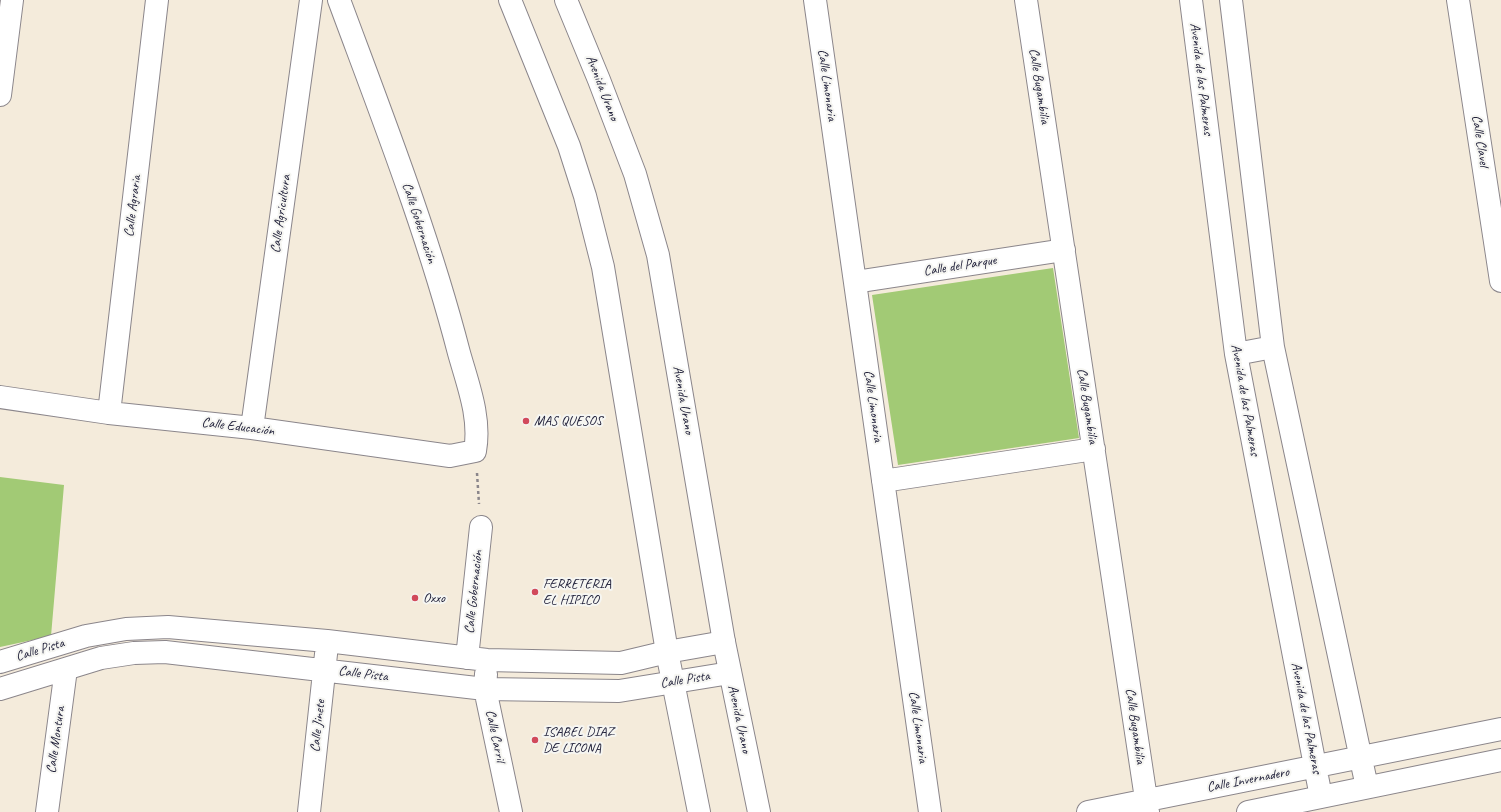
<!DOCTYPE html>
<meta charset="utf-8">
<style>
body{margin:0}
canvas{display:block;background:#f4ebdb}
</style>
<canvas width="1501" height="812"></canvas>
<script>
const c = document.querySelector('canvas').getContext('2d');
c.lineJoin = 'round';
function fill(path, color) { c.fillStyle = color; c.fill(path, 'evenodd'); }
function strokePath(path, color, width, dash) { c.strokeStyle = color; c.lineWidth = width; c.lineCap = dash ? 'butt' : 'round'; c.setLineDash(dash || []); c.stroke(path); }
function drawText(font, color, halo, rows, align = 'center') {
  c.font = font + ' Caveat,sans-serif'; c.lineWidth = 4; c.setLineDash([]); c.textBaseline = 'middle'; c.strokeStyle = halo; c.fillStyle = color; for (const [text, x, y, turn = 0] of rows) {
    c.save(); c.translate(x, y); c.rotate((+turn || 0) * Math.PI / 180); c.textAlign = isNaN(turn) ? turn : align; if (halo) c.strokeText(text, 0, 0); c.fillText(text, 0, 0); c.restore();
  }
}
fill(new Path2D(`
 M1053,268L1079,438L898,465L872,295Z
 M0,477L64,485L51,636L0,647Z`), '#a2ca75');
const street = new Path2D(`
 M815,0L930,812
 M1026,0L1148,812
 M1191,0L1236,354L1321,797
 M1231,0L1273,347L1367,787
 M1458,0L1501,281
 M0,95L12,0
 M855,282L1064,250
 M1236,354L1273,347
 M0,397L109,413L252,428L450,456L475,451C481,418 468,385 459,353C428,233 382,116 339,0
 M109,413L157,0
 M252,428L311,0
 M883,481L1094,449
 M467,658L481,527
 M0,662L86,636L126,629L168,627L327,641L487,660L621,663L667,652L724,642
 M486,674L485,689L511,812
 M0,689L101,658L134,653L165,652L485,689L619,691L730,673
 M47,812L66,669
 M309,812L326,654
 M1088,812L1501,729
 M1248,812L1501,760`);
const secondary = new Path2D(`
 M510,0L569,146L585,196L603,267L667,652L699,812
 M566,0L599,80L635,174L658,255L724,642L759,812`);
strokePath(street, '#8b868b', 24);
strokePath(secondary, '#8b868b', 24);
strokePath(new Path2D(`
 M477,473L479,504`), '#8b868b', 2.5, [3, 3]);
strokePath(street, '#fff', 22);
strokePath(secondary, '#fff', 22);
for (const [x, y, r, color] of [
 [526,421,4,"#d1495b"],
 [535,592,4,"#d1495b"],
 [415,598,4,"#d1495b"],
 [535,740,4,"#d1495b"]
]) { const dot = new Path2D(); dot.arc(x, y, r, 0, 2 * Math.PI); c.fillStyle = color; c.fill(dot); strokePath(dot, '#f6f6f2', 1.5); }
drawText('14px', '#22223b', '#f6f6f2', [
 ["Avenida de las Palmeras",1201,79,83],
 ["Calle Limonaria",827,85,82],
 ["Calle Bugambilia",1039,86,81],
 ["Avenida Urano",602,88,69],
 ["Calle Clavel",1480,141,81],
 ["Calle Agraria",133,206,-83],
 ["Calle Agricultura",281,214,-82],
 ["Calle Gobernación",419,223,72],
 ["Calle del Parque",960,266,-9],
 ["Avenida Urano",683,400,80],
 ["Avenida de las Palmeras",1245,400,80],
 ["Calle Limonaria",873,406,82],
 ["Calle Bugambilia",1087,406,81],
 ["Calle Educación",238,427,7],
 ["Calle Gobernación",474,592,-84],
 ["Calle Pista",40,650,-17],
 ["Calle Pista",363,674,7],
 ["Calle Pista",685,680,-9],
 ["Avenida de las Palmeras",1306,718,79],
 ["Avenida Urano",739,719,78],
 ["Calle Jinete",318,726,-84],
 ["Calle Bugambilia",1135,726,82],
 ["Calle Limonaria",918,727,82],
 ["Calle Carril",495,736,78],
 ["Calle Montura",56,740,-82],
 ["Calle Invernadero",1248,780,-11]
]);
drawText('14px', '#22223b', '#f6f6f2', [
 ["MAS QUESOS",534,421],
 ["FERRETERIA",543,584],
 ["EL HIPICO",543,600],
 ["Oxxo",423,598],
 ["ISABEL DIAZ",543,732],
 ["DE LICONA",543,748]
], 'left');
</script>
